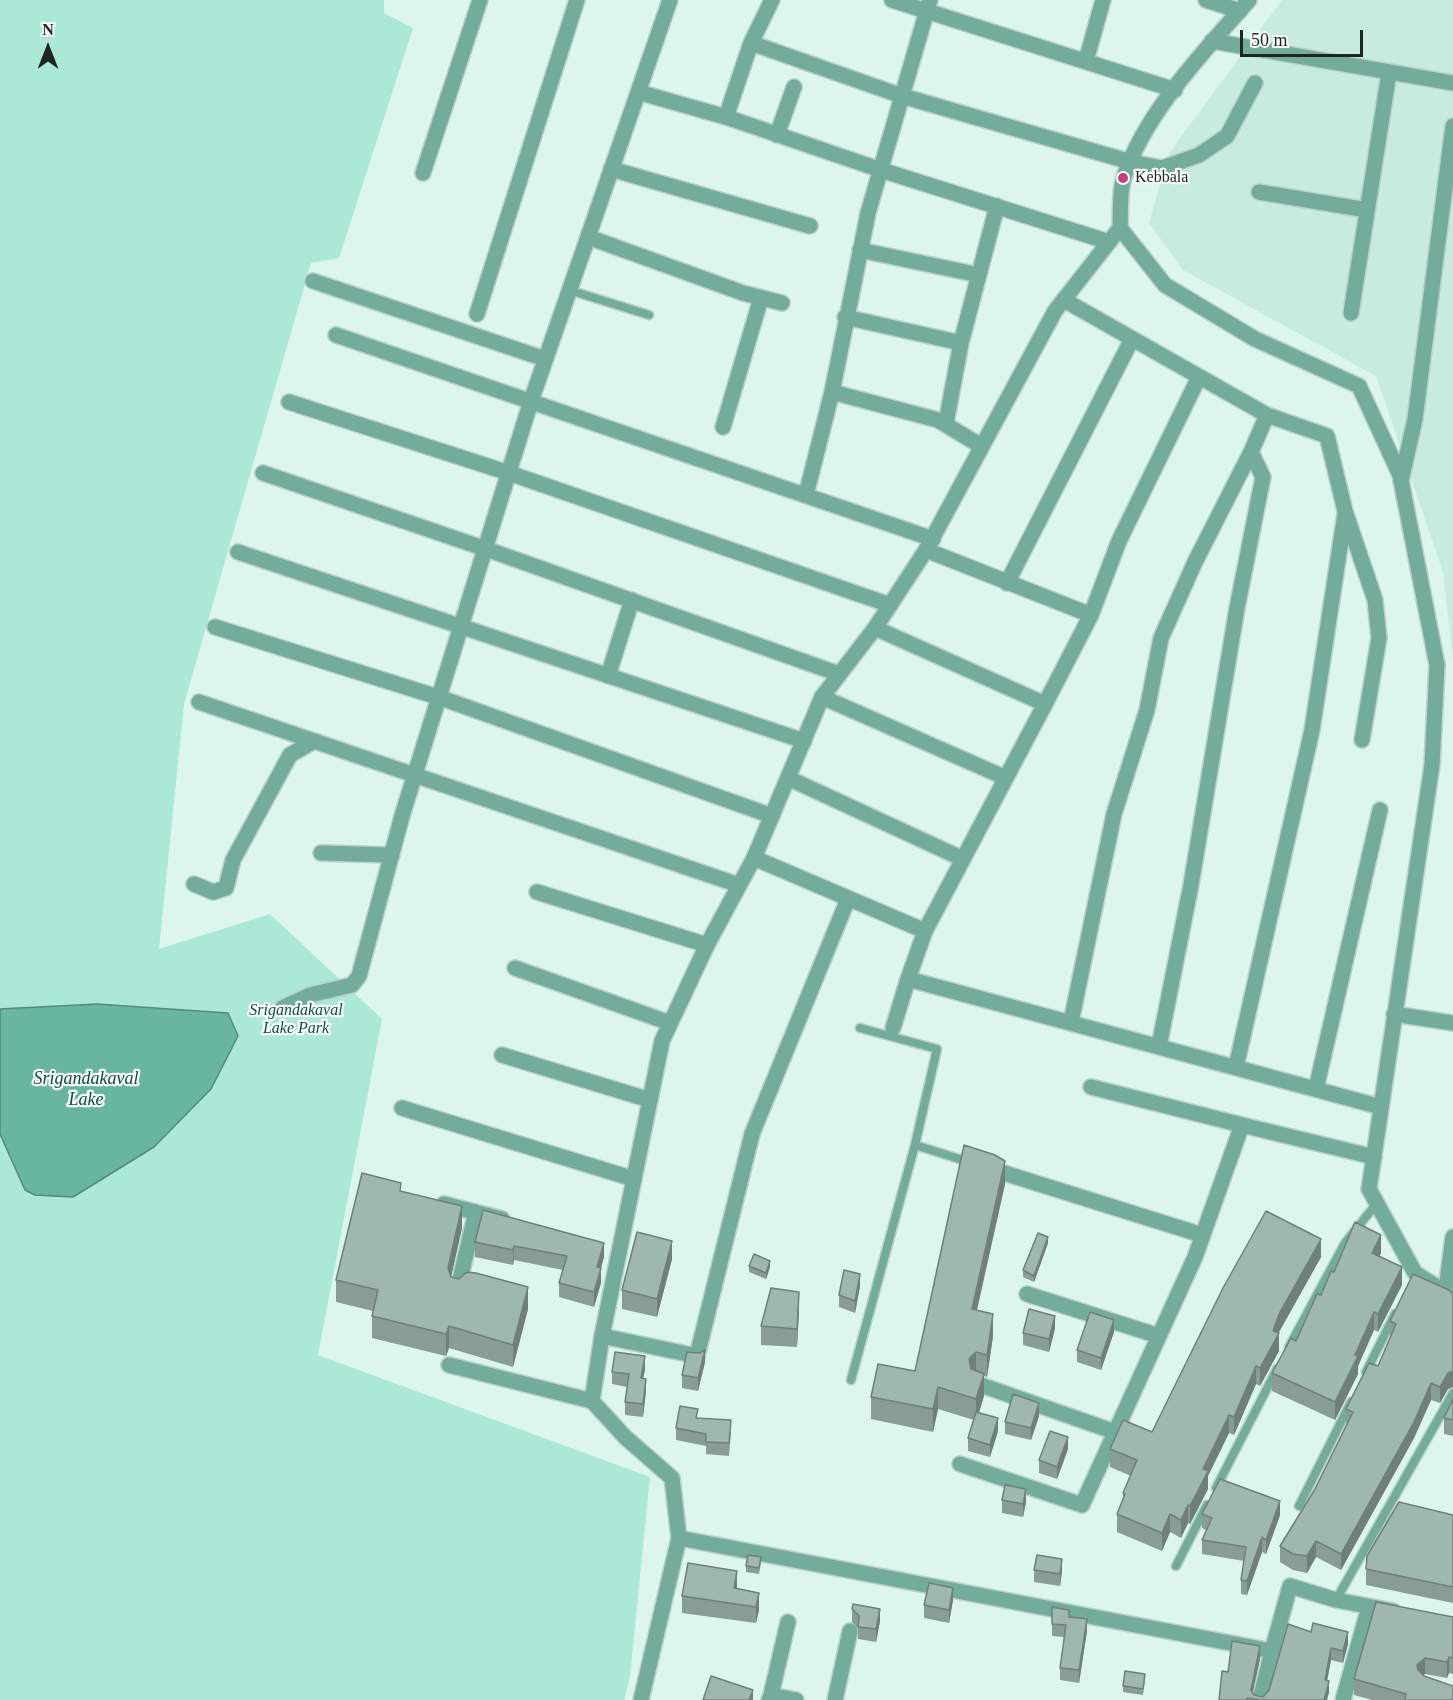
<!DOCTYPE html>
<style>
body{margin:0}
#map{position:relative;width:1453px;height:1700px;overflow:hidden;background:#dcf6ed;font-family:"Times New Roman",serif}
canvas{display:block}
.north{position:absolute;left:18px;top:18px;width:60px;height:60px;-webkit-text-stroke:4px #f9fefc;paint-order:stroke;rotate:0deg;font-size:16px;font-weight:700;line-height:24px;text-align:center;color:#1c2623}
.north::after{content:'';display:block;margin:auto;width:21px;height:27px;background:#1c2623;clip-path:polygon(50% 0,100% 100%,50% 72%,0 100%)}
.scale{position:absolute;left:1240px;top:30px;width:123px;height:27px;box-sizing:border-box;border:3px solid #1c2623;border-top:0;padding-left:8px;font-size:18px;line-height:21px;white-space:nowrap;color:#1c2623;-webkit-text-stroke:4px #f9fefc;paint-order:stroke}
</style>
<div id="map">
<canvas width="1453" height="1700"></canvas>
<div class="north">N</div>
<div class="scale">50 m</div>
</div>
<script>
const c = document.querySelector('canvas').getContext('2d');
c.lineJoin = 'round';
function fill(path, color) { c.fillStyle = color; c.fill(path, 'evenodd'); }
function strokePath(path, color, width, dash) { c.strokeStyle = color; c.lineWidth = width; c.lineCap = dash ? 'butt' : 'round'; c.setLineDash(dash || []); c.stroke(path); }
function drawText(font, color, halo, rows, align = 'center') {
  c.font = font + ' "Times New Roman",serif'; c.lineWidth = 4.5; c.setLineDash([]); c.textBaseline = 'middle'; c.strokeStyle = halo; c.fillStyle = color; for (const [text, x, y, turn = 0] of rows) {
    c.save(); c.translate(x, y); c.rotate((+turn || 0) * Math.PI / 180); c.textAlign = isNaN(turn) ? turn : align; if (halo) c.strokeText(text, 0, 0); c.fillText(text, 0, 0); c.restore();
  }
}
fill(new Path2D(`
 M1282,0H1453V659L1443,572L1376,376L1183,270L1149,223L1169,153Z`), '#c8ebe0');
fill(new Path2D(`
 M0,0H384V13L413,28L339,258L311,263L184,704L159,949L270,914L382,1019L318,1355L650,1477L630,1677L624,1700H0V1134L26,1190L107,1176L154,1147L211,1089L238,1036L228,1013L97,1004L0,1009Z`), '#ace8d6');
const water = new Path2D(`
 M97,1004L228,1013L238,1036L211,1089L154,1147L73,1197L35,1195L25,1190L0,1134V1009Z`);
fill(water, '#69b6a0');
strokePath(water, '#528b7a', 1.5);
const service = new Path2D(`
 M569,290L649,315
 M860,1028L937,1049L915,1145L969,1162
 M1289,1347L1345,1243L1377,1203
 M1366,1372L1395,1314
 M851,1380L915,1145
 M1216,1488L1277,1369
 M1299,1506L1351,1402
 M1176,1566L1207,1505
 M1336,1600L1453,1393`);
const minor = new Path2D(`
 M670,0L588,237L743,293L782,303
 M892,0L1175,90
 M1206,0L1240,11
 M1212,41L1453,83
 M751,43L772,0
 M1086,61L1103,0
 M638,92L726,117L751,43L902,96L1131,162L1162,168L1199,155L1227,136L1255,83
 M726,117L881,170L1109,242
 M777,135L794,87
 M611,169L810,226
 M423,173L480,0
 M1259,192L1367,210
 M860,250L979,275
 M313,281L545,359
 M1064,300L1267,415
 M1351,313L1389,73
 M477,314L577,0
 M845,317L961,343L997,206
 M336,335L933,539
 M832,392L938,420L981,446
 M289,402L509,473L890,605
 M946,423L961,343
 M723,427L761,298
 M263,473L486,549L839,674
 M1401,481L1415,419L1453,126
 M806,495L832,392L868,213L930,0
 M926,550L1091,615L1119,541L1199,377
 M238,552L804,741
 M1007,583L1132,339
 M215,627L441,698L772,816
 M875,628L1045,704L1091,615
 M608,676L632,600
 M822,697L1006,778
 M199,702L739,885
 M788,778L963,859
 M321,853L392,855
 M754,858L925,931L908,979L1381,1107
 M194,884L213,892L226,888L233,860L290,755L314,741
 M537,892L707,945
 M925,931L1045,704
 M515,968L670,1023
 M282,1008L310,995L352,985L359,976L402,816L531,401L588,237
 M1394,1014L1453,1023
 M1071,1022L1114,814L1147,710L1161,638L1195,562L1251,452
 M893,1028L908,979
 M1159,1046L1191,885L1237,608L1263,477L1251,452L1267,415L1327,436L1345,511L1375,600L1379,638L1362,740
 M502,1055L650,1100
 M1236,1067L1312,730L1345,514
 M1316,1089L1380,810
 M402,1108L634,1179
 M1242,1125L1374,1157
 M1004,1173L1202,1235
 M444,1204L502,1219
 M1446,1290L1453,1237
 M457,1292L476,1212
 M1027,1294L1159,1336
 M602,1336L697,1356L752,1134L848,899
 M449,1365L592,1401
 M978,1384L1115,1432
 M960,1464L1082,1505L1195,1257L1242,1125L1091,1087
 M679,1538L1272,1651L1290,1586L1336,1600L1393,1611
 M771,1695L788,1622
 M769,1700L771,1695L796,1700
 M835,1700L850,1631
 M1260,1700L1272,1651
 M1343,1700L1369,1607`);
const tertiary = new Path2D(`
 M1249,0C1205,50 1145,113 1124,177C1119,192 1121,213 1120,228L1165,285L1255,339L1359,386L1400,475L1437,665L1432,765L1369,1189L1415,1273L1453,1297
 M641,1700L679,1538L672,1478L625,1437L592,1401L602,1336L662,1041L707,945L754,858L822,697L875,628L926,550L1055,311L1120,228`);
strokePath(service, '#b9d1c9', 11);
strokePath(minor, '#b9d1c9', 18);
strokePath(tertiary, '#b9d1c9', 18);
strokePath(service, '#73ac9b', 8);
strokePath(minor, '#73ac9b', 15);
strokePath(tertiary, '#73ac9b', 15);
fill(new Path2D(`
 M1005,1184L977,1310L993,1336L987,1377L984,1376V1396L979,1413L998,1431L990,1457L968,1451V1438L974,1420L938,1409L933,1432L871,1419V1397L915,1371Z
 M401,1191L462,1228L451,1277L528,1309L513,1367L449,1348L446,1356L372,1338V1316L373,1311L336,1302V1280Z
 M483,1210L604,1257L601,1268V1283L594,1307L559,1297V1283L563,1270L514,1260L513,1265L475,1257V1242Z
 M1048,1243L1034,1282L1023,1277V1270Z
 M1381,1253L1379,1257L1402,1285L1378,1332L1374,1330L1358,1366V1374L1335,1420L1272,1391V1373L1296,1341L1334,1272Z
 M1321,1257L1279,1332V1351L1260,1386L1256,1384L1234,1435L1229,1433L1208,1476V1489L1190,1524L1188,1523L1181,1538L1170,1532L1162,1551L1117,1532V1514L1123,1500V1493L1131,1476L1110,1467V1449L1152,1432Z
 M672,1259L657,1317L622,1309V1290Z
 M749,1266L770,1267L766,1279L749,1272Z
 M860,1286L855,1313L839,1307V1295Z
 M1453,1294V1387L1448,1389L1440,1403L1431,1400L1414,1438L1341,1570L1316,1557L1307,1573L1293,1570L1280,1562V1546L1315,1489L1346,1425V1409L1378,1366L1390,1337V1321Z
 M799,1311L797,1347L761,1345V1326Z
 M1055,1328L1049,1352L1023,1345V1333Z
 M1114,1332L1101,1370L1077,1362V1350Z
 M705,1362L698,1391L682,1388V1375Z
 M645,1369L643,1378L646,1391L643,1417L625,1415V1402L627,1387L612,1384V1372Z
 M1453,1389V1436L1444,1434V1418L1452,1402V1392Z
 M1039,1416L1031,1440L1005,1434V1422Z
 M698,1418L731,1432L729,1456L706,1454V1446L676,1440V1428Z
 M1068,1449L1057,1479L1039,1473V1460Z
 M1002,1500L1026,1502L1023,1517L1002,1513Z
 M1202,1514L1280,1515L1266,1554L1262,1552L1247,1595L1241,1594V1580L1244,1561L1202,1554V1540L1206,1530L1202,1528Z
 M1453,1515V1603L1366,1585V1569Z
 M761,1563L759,1574L746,1572V1566Z
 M1034,1570L1062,1571L1060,1586L1034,1582Z
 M737,1588L759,1593V1610L756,1623L682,1613V1596Z
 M953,1600L949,1623L924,1618V1605Z
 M852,1609L880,1621L876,1642L858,1639V1628L852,1622Z
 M1069,1617L1087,1631L1079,1683L1060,1680V1668L1064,1637L1052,1636V1624Z
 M1453,1617V1674L1449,1673L1447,1678L1425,1674L1423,1675L1453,1700H1372L1354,1695V1679Z
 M1288,1624L1348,1644L1343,1663L1331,1660L1327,1680L1329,1693L1261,1700H1219L1228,1672L1260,1659L1253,1693L1254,1695L1263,1697L1269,1690Z
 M1145,1680L1143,1695L1123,1692V1686Z`), '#889d96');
fill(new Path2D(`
 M1005,1161V1184L972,1331V1309Z
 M462,1206V1228L448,1290V1268Z
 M1381,1235V1253L1372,1271V1253Z
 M1048,1237V1243L1034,1282V1276Z
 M1321,1239V1257L1279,1332L1277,1338L1279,1333V1351L1260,1386V1368L1279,1314Z
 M672,1241V1259L657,1317V1299Z
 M604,1243V1257L597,1281V1267Z
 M514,1246V1260L513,1265V1250Z
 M770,1261V1267L766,1279V1273Z
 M1402,1267V1285L1378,1332V1314Z
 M601,1268V1283L594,1307V1292Z
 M860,1274V1286L855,1313V1301Z
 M528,1287V1309L513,1367V1345Z
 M799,1292V1311L797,1347V1329Z
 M1374,1312V1330L1358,1366V1374L1335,1420V1402Z
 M993,1314V1336L987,1377V1355Z
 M1055,1316V1328L1049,1352V1339Z
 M1114,1320V1332L1101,1370V1358Z
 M449,1326V1348L446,1356V1334Z
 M705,1350V1362L698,1391V1378Z
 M976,1352V1375L969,1381V1359Z
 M645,1356V1369L641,1391V1378Z
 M1256,1366V1384L1234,1435V1417Z
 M1453,1371V1387L1448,1389L1440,1403V1387L1448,1373Z
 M984,1374V1396L976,1421V1399Z
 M646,1379V1391L643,1417V1404Z
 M1431,1383V1400L1414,1438L1341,1570V1554Z
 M938,1387V1409L933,1432V1409Z
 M1039,1403V1416L1031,1440V1428Z
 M1229,1415V1433L1208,1476V1489L1190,1524V1506L1203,1469Z
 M998,1418V1431L990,1457V1445Z
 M1068,1437V1449L1057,1479V1467Z
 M1026,1489V1502L1023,1517V1504Z
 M1280,1501V1515L1266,1554V1540Z
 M1188,1505V1523L1181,1538V1520Z
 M1170,1514V1532L1162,1551V1533Z
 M1262,1537V1552L1247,1595V1581Z
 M1316,1541V1557L1307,1573V1556Z
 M1062,1559V1571L1060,1586V1574Z
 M737,1571V1588L734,1604V1588Z
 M953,1588V1600L949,1623V1610Z
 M759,1593V1610L756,1623V1607Z
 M880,1609V1621L876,1642V1629Z
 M1087,1619V1631L1079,1683V1670Z
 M1348,1632V1644L1343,1663V1651Z
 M1260,1646V1659L1251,1698V1690Z
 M1331,1648V1660L1325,1692V1680Z
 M1449,1657V1673L1447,1678V1662Z
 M1425,1658V1674L1417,1681V1665Z
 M1329,1681V1693L1327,1700H1324Z
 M753,1690V1700H749Z`), '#6f807a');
const building = new Path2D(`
 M964,1145L995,1155L1005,1161L972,1309L993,1314L987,1355L976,1352L969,1359L971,1369L984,1374L976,1399L938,1387L933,1409L871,1397L878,1364L915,1371Z
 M362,1173L401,1183L400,1191L462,1206L448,1268L451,1277L459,1279L467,1272L476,1273L528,1287L513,1345L449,1326L446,1334L372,1316L378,1290L336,1280Z
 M483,1210L604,1243L597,1267L601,1268L594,1292L559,1283L567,1256L514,1246L513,1250L475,1242Z
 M1266,1211L1321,1239L1279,1314L1273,1331L1279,1333L1260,1368L1256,1366L1234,1417L1229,1415L1203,1469L1208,1471L1190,1506L1188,1505L1181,1520L1170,1514L1162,1533L1117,1514L1125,1494L1123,1493L1137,1460L1110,1449L1123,1420L1152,1432L1223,1288Z
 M1355,1222L1381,1235L1372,1253L1402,1267L1378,1314L1374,1312L1355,1355L1358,1356L1335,1402L1272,1373L1291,1338L1296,1341L1317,1294L1321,1295L1331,1271L1334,1272Z
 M637,1232L672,1241L657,1299L622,1290Z
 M1038,1233L1048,1237L1034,1276L1023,1270Z
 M754,1254L770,1261L766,1273L749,1266Z
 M844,1270L860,1274L855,1301L839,1295Z
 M1413,1274L1449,1290L1453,1294V1371L1448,1373L1440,1387L1431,1383L1414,1422L1341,1554L1316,1541L1307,1556L1293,1554L1280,1546L1315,1489L1353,1412L1346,1409L1369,1363L1378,1366L1396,1324L1390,1321Z
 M771,1288L799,1292L797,1329L761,1326Z
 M1029,1309L1055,1316L1049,1339L1023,1333Z
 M1090,1312L1114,1320L1101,1358L1077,1350Z
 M705,1350L698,1378L682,1375L687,1352L699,1353Z
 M615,1352L645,1356L641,1378L646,1379L643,1404L625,1402L629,1374L612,1372Z
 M1013,1394L1039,1403L1031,1428L1005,1422Z
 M1453,1399V1420L1444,1418Z
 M680,1406L698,1409L696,1418L731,1420L729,1443L706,1442V1434L676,1428Z
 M976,1412L998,1418L990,1445L968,1438Z
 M1050,1431L1068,1437L1057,1467L1039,1460Z
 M1220,1479L1280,1501L1266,1540L1262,1537L1247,1581L1241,1580L1246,1547L1202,1540L1212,1518L1202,1514Z
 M1005,1485L1026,1489L1023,1504L1002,1500Z
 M1399,1502L1453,1515V1587L1366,1569L1367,1556Z
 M748,1555L761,1557L759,1568L746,1566Z
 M1037,1555L1062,1559L1060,1574L1034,1570Z
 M688,1563L737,1571L734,1588L759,1593L756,1607L682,1596Z
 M929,1583L953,1588L949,1610L924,1605Z
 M1376,1602L1453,1617V1658L1449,1657L1447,1662L1425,1658L1417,1665L1418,1670L1424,1676L1453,1686V1700H1405L1406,1694L1354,1679Z
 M853,1604L880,1609L876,1629L858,1627L859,1616L852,1609Z
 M1052,1607L1069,1610V1617L1087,1619L1079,1670L1060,1668L1066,1625L1052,1624Z
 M1313,1623L1348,1632L1343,1651L1331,1648L1325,1680L1329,1681L1324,1700H1261L1247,1698L1246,1700H1219L1222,1671L1228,1672L1232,1641L1260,1646L1251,1690L1254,1695L1263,1697L1269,1690L1288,1624L1311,1632Z
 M1125,1671L1145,1674L1143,1689L1123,1686Z
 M711,1676L753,1690L749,1700H703Z`);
fill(building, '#9eb7af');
strokePath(building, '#6f807a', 1.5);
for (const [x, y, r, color] of [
 [1123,178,6,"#c43e81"]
]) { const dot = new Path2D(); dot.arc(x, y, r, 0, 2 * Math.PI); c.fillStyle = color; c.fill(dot); strokePath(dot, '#f9fefc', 2); }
drawText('16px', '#1c2623', '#f9fefc', [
 ["Kebbala",1135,178]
], 'left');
drawText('italic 16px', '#0d4f40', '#f9fefc', [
 ["Srigandakaval",296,1011],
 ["Lake Park",296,1029]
]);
drawText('italic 18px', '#094c3e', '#f9fefc', [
 ["Srigandakaval",86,1079],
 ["Lake",86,1100]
]);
</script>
